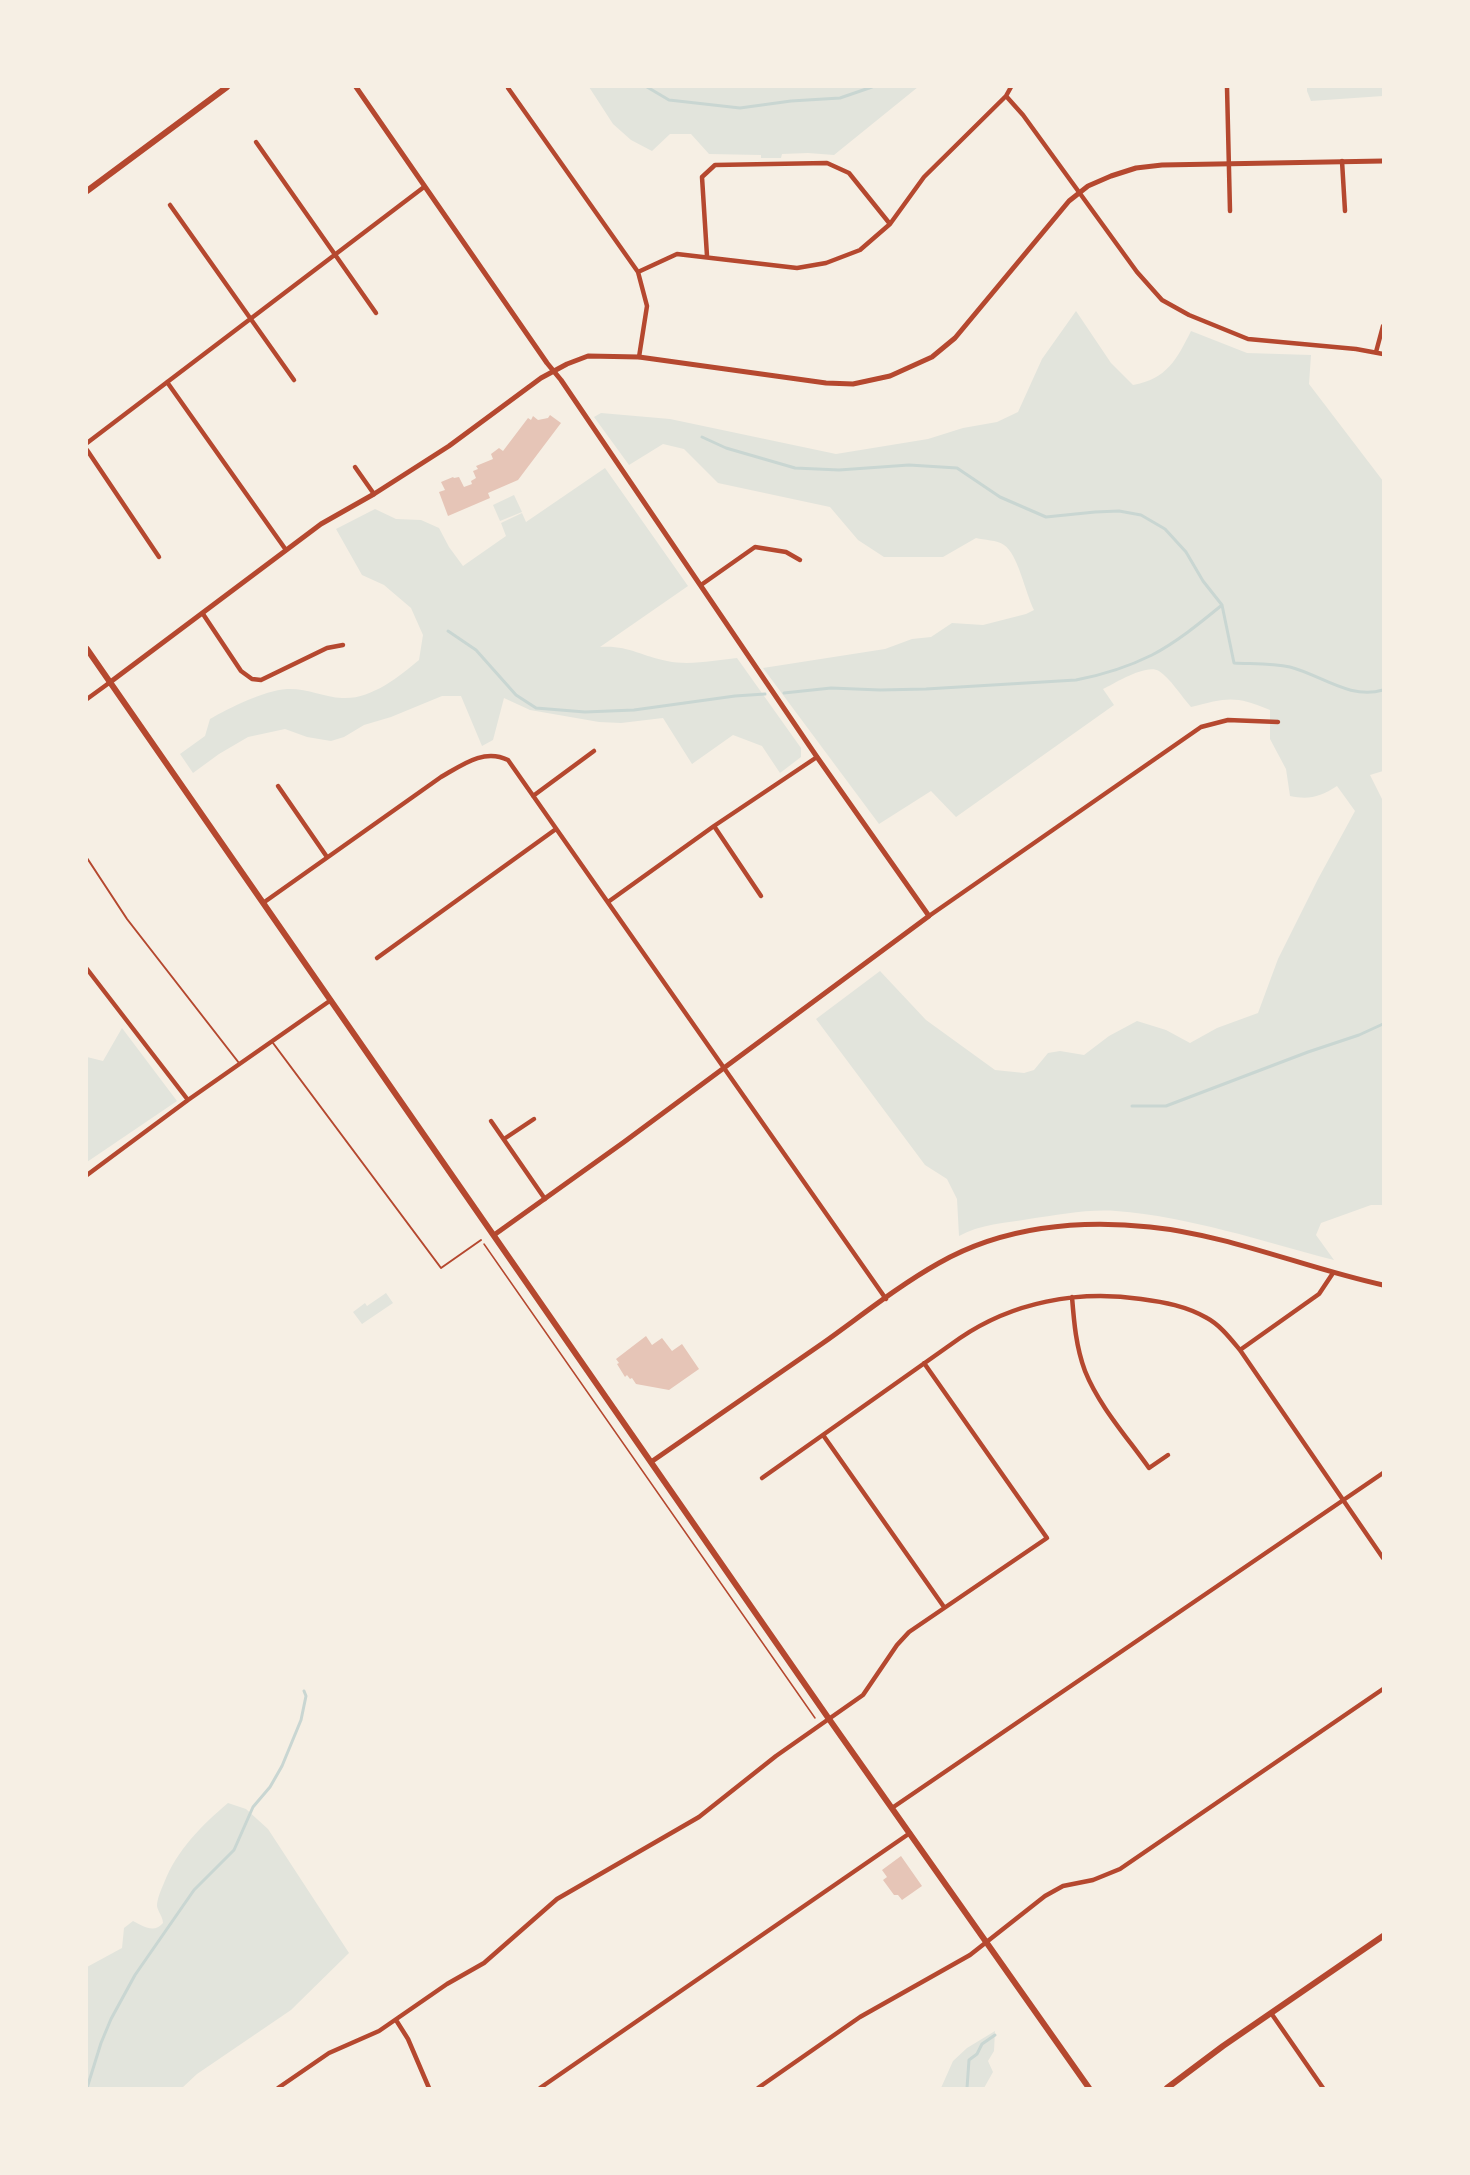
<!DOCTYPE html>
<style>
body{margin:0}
#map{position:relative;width:1470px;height:2175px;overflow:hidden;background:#f6efe4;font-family:"Varela Round",sans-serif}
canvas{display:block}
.frame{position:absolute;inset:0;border:88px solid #f6efe4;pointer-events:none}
</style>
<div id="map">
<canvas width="1470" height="2175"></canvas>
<div class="frame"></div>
</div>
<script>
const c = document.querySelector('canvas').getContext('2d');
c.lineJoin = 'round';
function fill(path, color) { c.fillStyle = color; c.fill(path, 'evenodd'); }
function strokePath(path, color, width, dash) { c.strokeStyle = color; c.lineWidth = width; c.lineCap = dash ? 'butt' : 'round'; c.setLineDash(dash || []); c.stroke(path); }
fill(new Path2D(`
 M589,87H918L834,155L808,153L782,154L781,158H761V155L709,154L691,134H670L652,151L631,140L613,124Z
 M1307,87H1383V96L1311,101L1307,91Z
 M1076,311L1111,363L1133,385C1167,379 1177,359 1191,331L1247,353L1311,355L1309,384L1383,481V771L1370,775L1383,801V1205H1371L1321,1223L1316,1235L1334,1260C1261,1241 1191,1217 1116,1211C1087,1209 1058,1215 1029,1219C1005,1223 981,1224 959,1236L957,1199L947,1179L925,1165L816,1019L880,971L926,1020L995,1070L1024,1073L1034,1070L1048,1053L1060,1051L1084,1055L1109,1036L1137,1021L1166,1030L1190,1043L1217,1028L1258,1013L1278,959L1318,879L1355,811L1337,786C1320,797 1309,800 1290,796L1286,769L1270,739V710C1235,695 1226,698 1191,707C1182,697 1170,678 1159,671C1147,663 1115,683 1103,689L1114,705L956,817L931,791L879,824L763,668L885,649L912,639L931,637L952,623L983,625L1026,614L1034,610C1025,592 1018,554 1004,545C997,540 984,540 976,538L943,557H884L858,540L830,507L718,483L684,449L663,444L629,465L594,417L601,413L670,419L836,454L928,439L963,428L997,422L1018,412L1042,359Z
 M605,468L688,586L600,647C628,645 641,656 667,661C690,666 715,660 737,658L801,748V757L780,773L762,746L733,735L692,764L663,718L621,723L599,722L530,710L504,698L493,740L482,746L461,696H442L391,717L364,725L344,737L331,741L307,737L285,729L248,737L219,754L193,773L180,754L205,736L210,719C231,707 263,691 287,689C306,688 324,697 342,698C370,700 399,677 419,660L423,635L411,608L384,585L362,575L336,529L375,509L396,519L421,520L439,528L449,547L463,566L506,536L501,523L522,513L526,522Z
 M514,495L522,512L500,521L493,505Z
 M122,1028L177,1101L87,1162V1057L103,1061Z
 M386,1293L393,1303L362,1324L353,1312L365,1303L367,1306Z
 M228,1803L246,1809L268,1829L349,1953L291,2010L197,2074L182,2088H87V1967L122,1948L124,1928L133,1921C143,1926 154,1934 163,1923C163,1917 158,1912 157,1906C157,1899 161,1890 164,1883C177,1850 201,1826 228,1803Z
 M995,2031L994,2051L988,2061L993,2072L984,2088H941L953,2061L967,2048Z`), '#e2e4dc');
strokePath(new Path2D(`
 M647,87L669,100L740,108L791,101L840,98L872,87
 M702,437L726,448L795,468L839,470L909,465L957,468L1000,497L1046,517L1095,512L1119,511L1141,515L1165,529L1186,552L1203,581L1222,605L1234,663C1252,664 1272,663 1290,667C1321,675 1350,700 1383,690
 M448,631L476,650L516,695L536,708L585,712L634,710L735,696L765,694
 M784,693L831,688L880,690L926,689L1076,680C1102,675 1128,667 1152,655C1177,642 1200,623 1222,605
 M1132,1106H1166L1308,1052L1359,1035L1383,1024
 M87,2088L101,2043L111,2019L135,1975L194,1890L234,1850L253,1807L270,1787L282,1766L301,1720L306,1696L304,1691
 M967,2088L969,2060L977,2054L982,2044L995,2035`), '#c9d6d2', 3);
fill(new Path2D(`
 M550,415L561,423L518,480L488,493L490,498L448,516L439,492L445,490L441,482L453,477L454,478L459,477L464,487L472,484L471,481L476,478L473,471L478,469L476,466L493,459L491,454L499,448L503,451L528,418L531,420L533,416L538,420L548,418Z
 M646,1336L652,1345L662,1338L672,1351L682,1344L699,1369L669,1390L636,1384L632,1378L630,1379L627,1375L625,1377L617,1364L619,1363L616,1359Z
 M901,1856L922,1886L902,1900L898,1895H894L883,1880L887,1877L882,1870Z`), '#e6c5b7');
strokePath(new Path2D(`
 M484,1244L815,1718`), '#b5482f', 1.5);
strokePath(new Path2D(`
 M87,858L127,919L239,1063
 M273,1043L441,1268L481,1240`), '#b5482f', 2);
strokePath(new Path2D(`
 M1227,87L1230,211
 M508,88L638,272L647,306L639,357
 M1006,96L1023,115L1137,272L1162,300L1189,315L1248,339L1356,349L1383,354
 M256,142L376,313
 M1342,161L1345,211
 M170,205L294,380
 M707,256L702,177L715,165L827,163L849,173L890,224
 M638,272L677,254L797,268L826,263L860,250L890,224L924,177L1006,96L1011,87
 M1376,352L1383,326
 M167,382L286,550
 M87,443L424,187
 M87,450L159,557
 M355,467L374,494
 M701,585L755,547L786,552L800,560
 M203,614L241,671L252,679L261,680L327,648L343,645
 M87,699L109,683
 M278,786L327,857
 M533,796L594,751
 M714,826L761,896
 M608,902L714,826L817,757
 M263,903L441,777C462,765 484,748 508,760L886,1299
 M929,916L1201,727L1228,720L1278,722
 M377,958L556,829
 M87,969L188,1100
 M491,1121L545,1199
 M504,1139L534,1119
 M87,1175L188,1100L331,1000
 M1072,1297C1074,1322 1076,1347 1085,1371C1099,1406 1127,1437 1149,1468L1168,1455
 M1240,1350L1319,1294L1333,1273
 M823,1435L944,1607
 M762,1478L960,1338C1013,1302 1077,1290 1141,1299C1164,1302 1186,1306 1207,1318C1220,1325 1230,1338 1240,1350L1383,1558
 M892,1808L1383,1473
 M1271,2013L1323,2088
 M396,2020L408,2039L429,2088
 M278,2088L329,2053L379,2031L447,1984L484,1963L557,1899L699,1817L776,1756L863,1695L897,1645L909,1632L1047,1538L924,1363
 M540,2088L910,1833
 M758,2088L860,2017L970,1955L1045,1896L1063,1886L1093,1880L1120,1869L1383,1689`), '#b5482f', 4.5);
strokePath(new Path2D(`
 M356,87L547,363L561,380L817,757L929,916L624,1142L494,1235
 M109,683L321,524L374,494L449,446L541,378L567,364L588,356L639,357L826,383L853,384L890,376L932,357L955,338L1069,201L1088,186L1111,176L1136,168L1162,165L1383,161
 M651,1462C708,1423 765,1383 823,1343C861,1316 898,1286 939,1263C1002,1227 1078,1219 1150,1227C1229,1235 1305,1268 1383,1285`), '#b5482f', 5);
strokePath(new Path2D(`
 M87,191L227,87
 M87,649L829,1719L1089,2088
 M1167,2088L1223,2046L1383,1936`), '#b5482f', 6);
</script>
